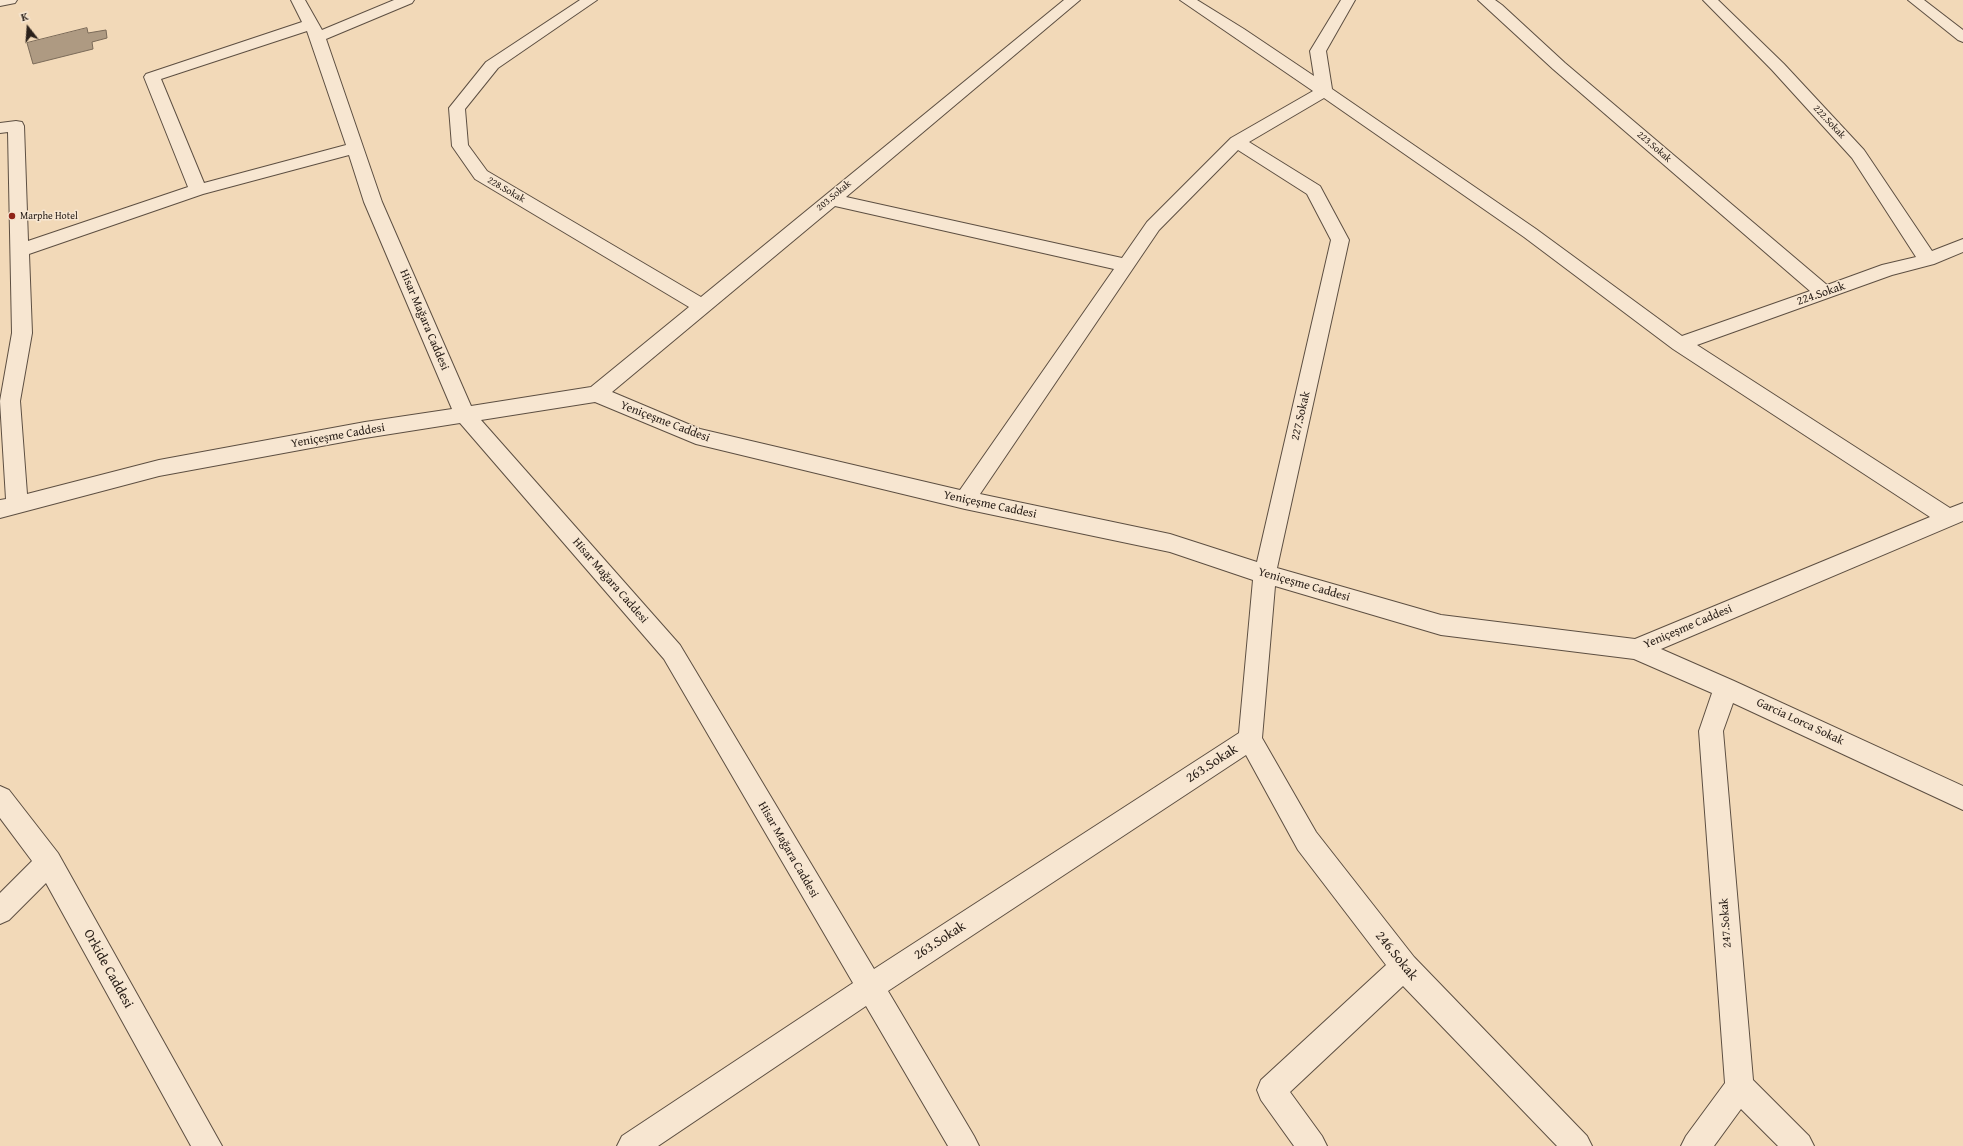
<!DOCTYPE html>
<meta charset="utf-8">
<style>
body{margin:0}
#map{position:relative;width:1963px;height:1146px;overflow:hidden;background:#f2d9b8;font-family:"Gentium Book Plus",serif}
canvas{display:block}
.north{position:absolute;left:8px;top:8px;width:40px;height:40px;-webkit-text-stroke:3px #f7e6d1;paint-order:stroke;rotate:343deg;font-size:11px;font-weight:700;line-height:16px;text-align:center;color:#2b211a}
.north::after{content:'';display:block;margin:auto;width:14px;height:18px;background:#2b211a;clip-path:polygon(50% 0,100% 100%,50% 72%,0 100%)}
</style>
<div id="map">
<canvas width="1963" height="1146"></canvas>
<div class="north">K</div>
</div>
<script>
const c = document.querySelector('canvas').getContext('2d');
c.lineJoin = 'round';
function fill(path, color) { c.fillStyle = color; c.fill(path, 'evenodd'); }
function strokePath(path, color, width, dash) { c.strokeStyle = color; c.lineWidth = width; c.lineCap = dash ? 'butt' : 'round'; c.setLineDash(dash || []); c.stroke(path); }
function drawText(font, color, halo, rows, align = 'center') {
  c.font = font + ' "Gentium Book Plus",serif'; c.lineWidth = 3; c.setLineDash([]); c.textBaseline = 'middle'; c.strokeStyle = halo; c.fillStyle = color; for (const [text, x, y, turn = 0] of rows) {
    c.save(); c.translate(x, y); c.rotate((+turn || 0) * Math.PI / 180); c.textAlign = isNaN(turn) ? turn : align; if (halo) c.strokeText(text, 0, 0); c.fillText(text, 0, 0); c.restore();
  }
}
const water = new Path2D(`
 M87,28L88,33L106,30L107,38L92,42L93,49L33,64L27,43Z`);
fill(water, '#ae9a82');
strokePath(water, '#7a6a58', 1);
const street = new Path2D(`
 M0,0H17L15,3L0,6Z
 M291,0H305L322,30L394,0H414L412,3L326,39L382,202L471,406L591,387L689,307L475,179L452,146L449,108L486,62L580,0H597L498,68L465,109L468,145L487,171L701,297L1064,0H1080L846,197L1122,258L1147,222L1231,138L1313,91L1180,0H1197L1244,29L1314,76L1310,51L1341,0H1355L1326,51L1332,89L1536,229L1682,336L1810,291L1553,69L1478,0H1495L1502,5L1565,63L1827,285L1882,265L1916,257L1852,158L1772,70L1703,0H1718L1784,64L1864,150L1932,251L1963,239V252L1934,264L1892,275L1697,345L1950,508L1963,503V521L1661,649L1734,681L1963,786V810L1733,703L1723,731L1753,1080L1809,1136L1814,1146H1778L1741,1109L1714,1146H1681L1686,1136L1725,1083L1699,731L1712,693L1634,659L1441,635L1275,586L1262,738L1316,832L1414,957L1587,1136L1592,1146H1557L1403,986L1290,1092L1322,1136L1327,1146H1294L1261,1100L1257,1090L1261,1080L1386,965L1298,850L1246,755L888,991L974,1136L979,1146H948L866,1006L658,1146H617L622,1136L853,983L664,659L460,423L365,438L159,476L0,518V500L6,499L0,401L12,333L8,132L0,133V123L16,121L22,122L24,126L28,241L188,187L144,77L146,74L302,22ZM307,31L346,145L204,183L161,79ZM1324,98L1524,237L1673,349L1930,517L1635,639L1441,615L1277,568L1349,240L1320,186L1249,142ZM1238,150L1307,194L1331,240L1257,562L1170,534L980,494L1159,230ZM349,155L364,202L452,409L365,422L159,460L27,494L20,401L32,333L29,254L203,194ZM835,206L1114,269L960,490L700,429L612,392ZM595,402L696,444L965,509L1170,552L1253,580L1239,733L874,969L680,645L481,420Z
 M1908,0H1924L1963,30V42L1958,40Z
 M0,786L9,790L58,853L222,1146H191L46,883L9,920L0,924V893L32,861L0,818Z`);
strokePath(street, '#5d4f42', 2);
fill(street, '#f7e6d1');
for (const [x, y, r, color] of [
 [12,216,4,"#8f2418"]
]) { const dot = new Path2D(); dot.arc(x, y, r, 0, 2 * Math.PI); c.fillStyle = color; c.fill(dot); strokePath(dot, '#f7e6d1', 1.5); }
drawText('10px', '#2b211a', '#f7e6d1', [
 ["222.Sokak",1829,122,47],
 ["223.Sokak",1654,147,41],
 ["228.Sokak",506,190,30],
 ["203.Sokak",834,196,-40]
]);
drawText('10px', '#2b211a', '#f7e6d1', [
 ["Marphe Hotel",20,216]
], 'left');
drawText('12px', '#2b211a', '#f7e6d1', [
 ["224.Sokak",1821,294,-19],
 ["Hisar Mağara Caddesi",424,320,67],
 ["227.Sokak",1301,416,-77],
 ["Yeniçeşme Caddesi",665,422,21],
 ["Yeniçeşme Caddesi",338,436,-10],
 ["Yeniçeşme Caddesi",990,505,12],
 ["Hisar Mağara Caddesi",610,581,49],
 ["Yeniçeşme Caddesi",1304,585,16],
 ["Yeniçeşme Caddesi",1688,627,-23],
 ["Garcia Lorca Sokak",1800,722,25],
 ["Hisar Mağara Caddesi",788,850,60],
 ["247.Sokak",1726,923,-94]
]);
drawText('14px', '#2b211a', '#f7e6d1', [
 ["263.Sokak",1212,764,-33],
 ["263.Sokak",940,941,-33],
 ["246.Sokak",1396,956,51],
 ["Orkide Caddesi",108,969,61]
]);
</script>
